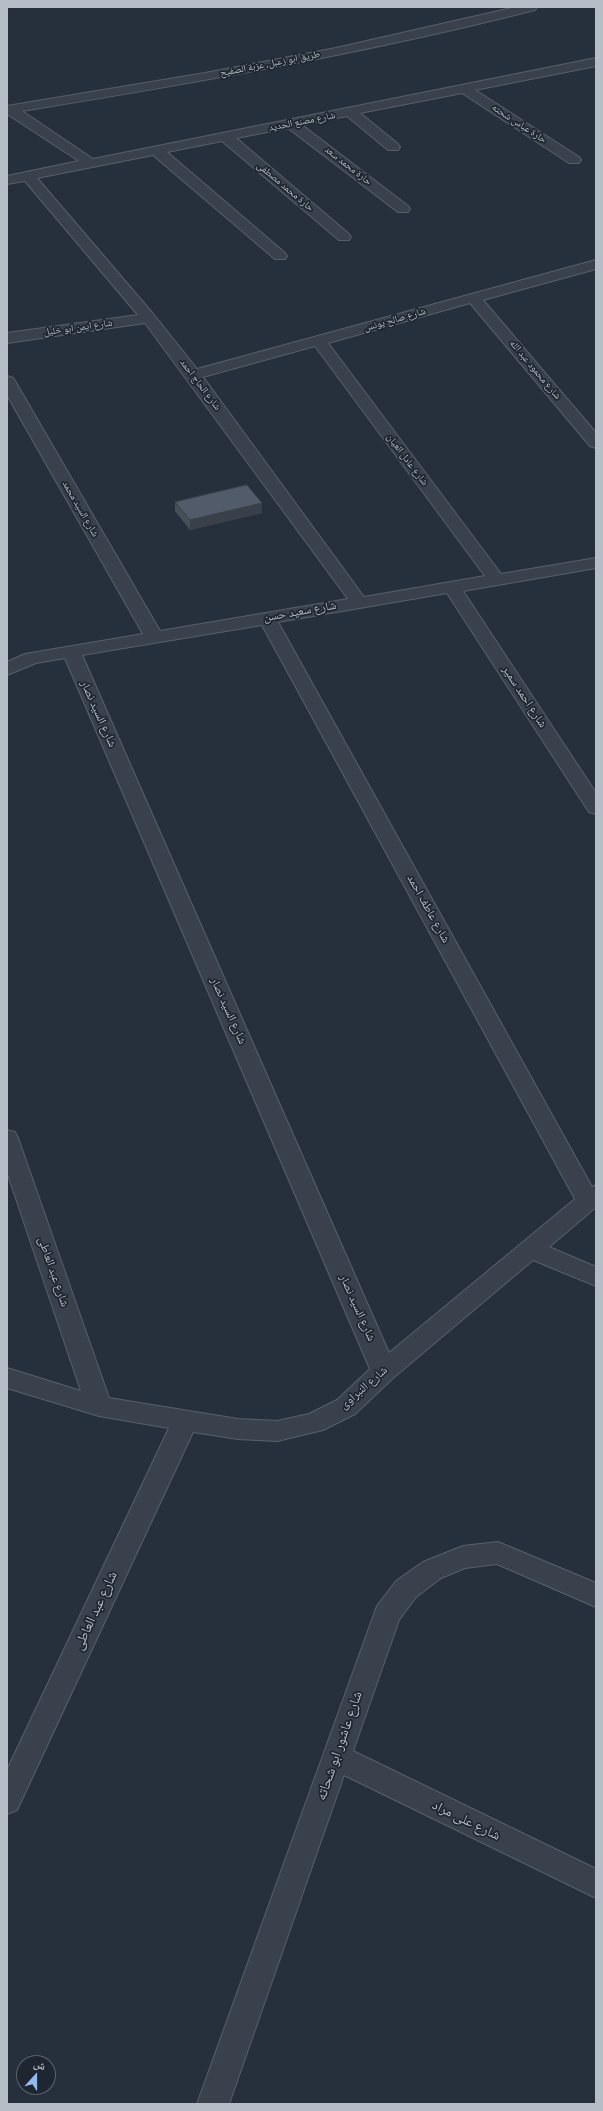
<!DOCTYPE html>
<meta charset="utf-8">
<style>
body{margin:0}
#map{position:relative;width:603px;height:2111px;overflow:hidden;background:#26303c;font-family:"Titillium Web","Noto Naskh Arabic",sans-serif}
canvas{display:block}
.frame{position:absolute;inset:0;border:8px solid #b5bdc7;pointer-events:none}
.north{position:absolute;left:16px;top:2055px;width:40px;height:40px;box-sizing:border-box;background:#1e2731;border:1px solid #5a636d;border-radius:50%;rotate:21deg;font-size:11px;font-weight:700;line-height:16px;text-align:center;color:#b5bdc7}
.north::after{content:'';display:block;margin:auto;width:14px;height:18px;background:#92baf0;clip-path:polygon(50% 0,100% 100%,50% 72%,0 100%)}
</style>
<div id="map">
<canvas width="603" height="2111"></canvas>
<div class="frame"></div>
<div class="north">ش</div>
</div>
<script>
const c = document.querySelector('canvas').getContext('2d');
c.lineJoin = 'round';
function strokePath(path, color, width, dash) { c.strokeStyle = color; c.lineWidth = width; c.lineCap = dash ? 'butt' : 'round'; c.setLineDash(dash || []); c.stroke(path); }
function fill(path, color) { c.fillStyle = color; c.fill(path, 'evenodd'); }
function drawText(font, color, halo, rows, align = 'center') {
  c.font = font + ' "Titillium Web","Noto Naskh Arabic",sans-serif'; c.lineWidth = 3.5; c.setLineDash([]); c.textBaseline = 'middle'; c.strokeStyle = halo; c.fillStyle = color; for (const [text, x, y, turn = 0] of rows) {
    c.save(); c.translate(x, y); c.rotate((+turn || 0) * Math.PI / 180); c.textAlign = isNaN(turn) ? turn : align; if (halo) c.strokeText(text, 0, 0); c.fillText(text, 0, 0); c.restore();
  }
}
const street = new Path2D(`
 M516,7H537L535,10C366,53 195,83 22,111L93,159L596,58V66L475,90L579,157L581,160L579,163H569L462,93L360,113L398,144L400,147L398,150H388L347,116L302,125L408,206L410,209L408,212H398L288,128L236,138L349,234L351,237L349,240H339L222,141L167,152L285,253L287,256L285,259H275L153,155L37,178L154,315L197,369L596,260V269L483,300L596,433V448L590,446L470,303L328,343L501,574L596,558V568L463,591L596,793V814L589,812L447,593L278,622L592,1187L596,1185V1207L549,1247L596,1267V1286L533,1260L393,1378L355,1414L323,1430L277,1441L238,1439L193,1432L17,1810L7,1814V1770L169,1428L99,1416L7,1388V1368L81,1391L7,1172V1130L15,1132L18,1138L109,1398L238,1419L277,1421L309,1414L337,1400L370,1369L65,658L36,663L7,675V662L25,654L143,634L7,395V376L13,378L15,381L160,631L348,599L145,323L7,343V333L138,315L25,181L7,184V176L79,161L7,114V106L205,73L336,48ZM315,346L485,576L364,597L203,377ZM262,625L575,1199L389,1353L82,655Z
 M498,1542L596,1583V1607L497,1564L465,1568L441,1578L416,1597L399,1620L353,1751L596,1869V1898L344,1775L229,2104H197L377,1606L396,1581L423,1562L463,1546Z`);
strokePath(street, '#57606a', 2);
fill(street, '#39424c');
fill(new Path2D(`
 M175,502L262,503V513L190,530L175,511Z`), '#464e5a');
fill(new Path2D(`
 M262,503V513L190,530V520Z`), '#39404a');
const building = new Path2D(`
 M247,485L262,503L190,520L175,502Z`);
fill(building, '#515b69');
strokePath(building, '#39404a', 1);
drawText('10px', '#b5bdc7', '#1e2731', [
 ["طريق ابو زعبل, عزبة الصفيح",270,64,-11],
 ["شارع مصنع الحديد",302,122,-11],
 ["حارة عباس شحته",519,124,33],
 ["حارة محمد سعد",348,166,38],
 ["حارة محمد مصطفى",285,187,40],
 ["شارع صالح يونس",395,320,-16],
 ["شارع ايمن ابو خليل",78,328,-8],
 ["شارع محمود عبد الله",535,370,50],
 ["شارع الحاج احمد",200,385,53],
 ["شارع عادل العيان",407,460,53],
 ["شارع السيد محمد",80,509,60]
]);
drawText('12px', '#b5bdc7', '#1e2731', [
 ["شارع سعيد حسن",300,612,-10],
 ["شارع احمد سمير",524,697,57],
 ["شارع السيد نصار",98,714,66],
 ["شارع عاطف احمد",428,909,61],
 ["شارع السيد نصار",228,1011,66],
 ["شارع عبد العاطى",53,1272,71],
 ["شارع السيد نصار",357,1308,66],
 ["شارع النبراوى",364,1388,-41]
]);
drawText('14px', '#b5bdc7', '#1e2731', [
 ["شارع عبد العاطى",96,1611,-65],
 ["شارع عاشور ابو شحاته",340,1746,-71],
 ["شارع على مراد",466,1821,26]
]);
</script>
